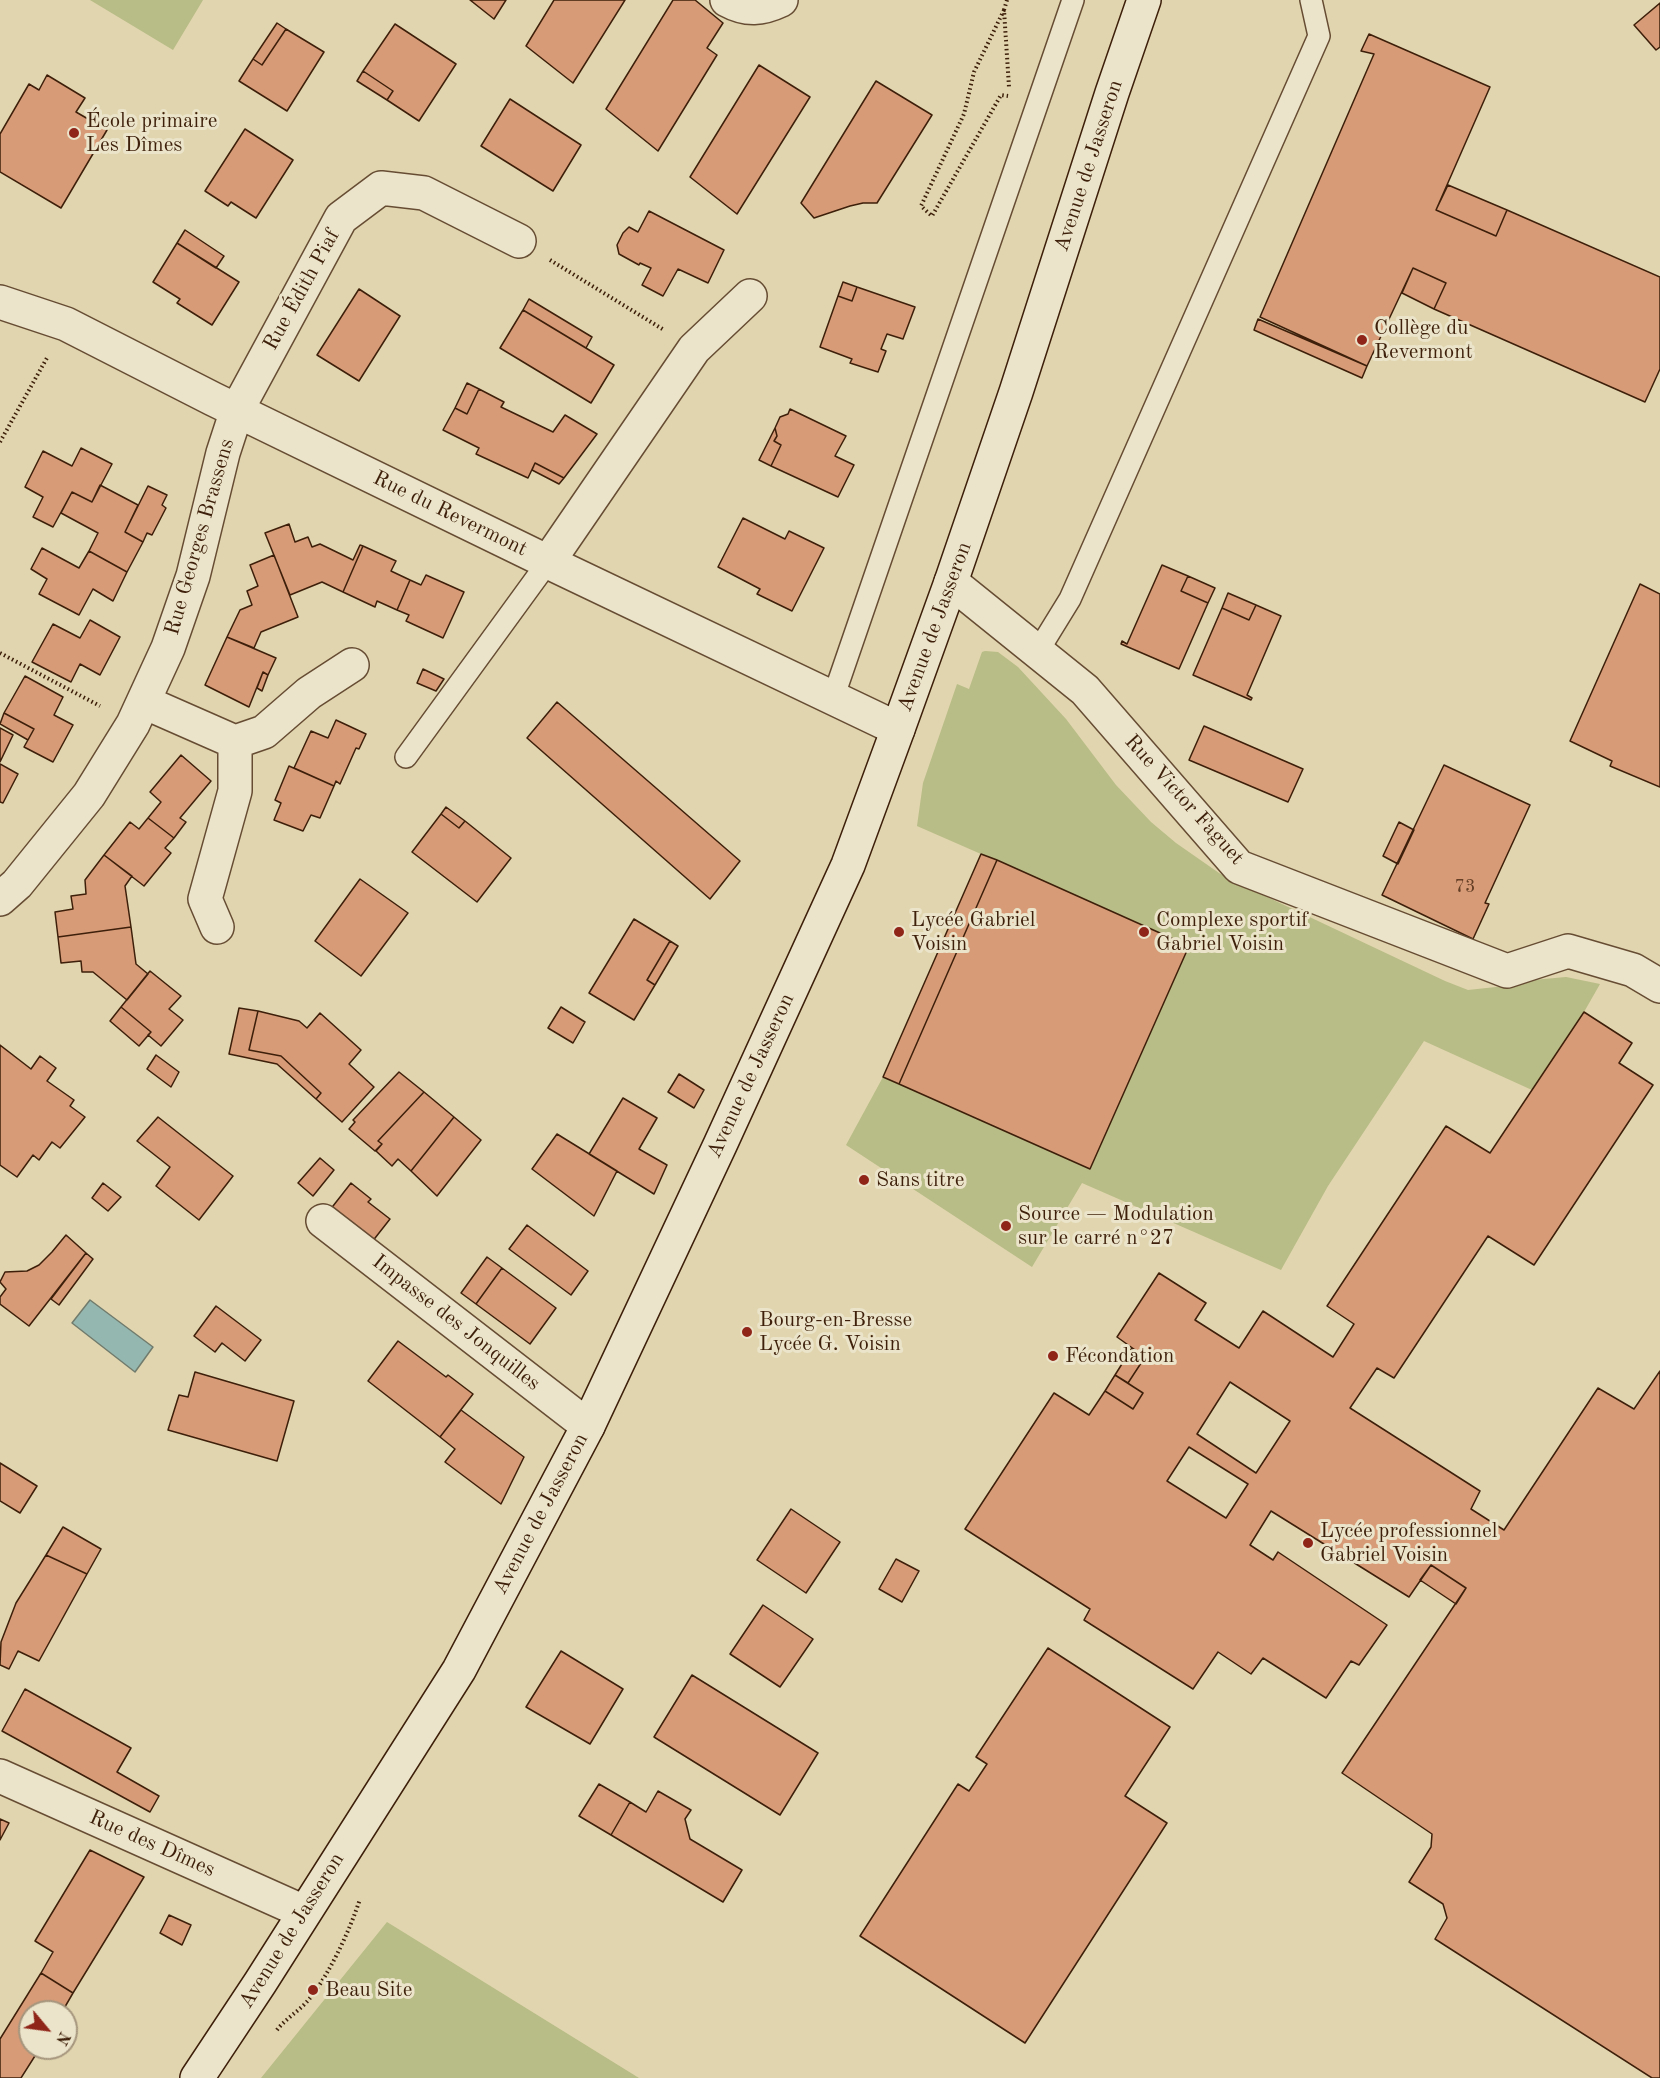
<!DOCTYPE html>
<meta charset="utf-8">
<style>
body{margin:0}
#map{position:relative;width:1660px;height:2078px;overflow:hidden;background:#e0d5ae;font-family:"Old Standard TT",serif}
canvas{display:block}
.north{position:absolute;left:18px;top:2000px;width:60px;height:60px;box-sizing:border-box;background:#ebe4ca;border:2px solid #a5957d;border-radius:50%;rotate:119deg;font-size:16px;font-weight:700;line-height:24px;text-align:center;color:#3d1f0a}
.north::after{content:'';display:block;margin:auto;width:21px;height:27px;background:#8f2418;clip-path:polygon(50% 0,100% 100%,50% 72%,0 100%)}
</style>
<div id="map">
<canvas width="1660" height="2078"></canvas>
<div class="north">N</div>
</div>
<script>
const c = document.querySelector('canvas').getContext('2d');
c.lineJoin = 'round';
function fill(path, color) { c.fillStyle = color; c.fill(path, 'evenodd'); }
function strokePath(path, color, width, dash) { c.strokeStyle = color; c.lineWidth = width; c.lineCap = dash ? 'butt' : 'round'; c.setLineDash(dash || []); c.stroke(path); }
function drawText(font, color, halo, rows, align = 'center') {
  c.font = font + ' "Old Standard TT",serif'; c.lineWidth = 6; c.setLineDash([]); c.textBaseline = 'middle'; c.strokeStyle = halo; c.fillStyle = color; for (const [text, x, y, turn = 0] of rows) {
    c.save(); c.translate(x, y); c.rotate((+turn || 0) * Math.PI / 180); c.textAlign = isNaN(turn) ? turn : align; if (halo) c.strokeText(text, 0, 0); c.fillText(text, 0, 0); c.restore();
  }
}
fill(new Path2D(`
 M90,0H203L173,50Z
 M985,651L998,652L1018,667L1066,719L1116,785L1151,822L1176,843L1219,873L1246,887L1445,981L1468,990L1496,987L1533,980L1566,977L1600,984L1584,1012L1532,1090L1424,1041L1328,1186L1281,1270L1082,1183L1032,1267L846,1145L883,1077L981,854L917,826L923,783L957,684L969,689L982,652Z
 M387,1922L639,2078H261Z`), '#b8bc86');
const water = new Path2D(`
 M90,1300L153,1347L135,1372L72,1323Z`);
fill(water, '#94b8af');
strokePath(water, '#717b6d', 1.5);
const building = new Path2D(`
 M470,0H506L494,19Z
 M554,0H625L573,83L526,46Z
 M673,0H695L723,23L707,48L717,55L658,151L606,109Z
 M1660,3V47L1656,50L1634,25Z
 M277,23L286,29L262,65L253,59Z
 M395,24L456,64L419,121L387,100L393,91L363,71Z
 M286,29L324,52L287,111L239,81L253,59L262,65Z
 M1369,34L1490,87L1436,210L1496,236L1507,210L1660,277V369L1645,402L1434,309L1446,283L1413,268L1367,366L1260,317L1374,54L1361,51Z
 M759,65L810,97L737,214L690,177Z
 M363,71L393,91L387,100L357,81Z
 M47,75L85,98L76,112L107,130L61,208L0,172V134L29,84L39,90Z
 M876,81L932,115L877,203H863L850,206L814,218L801,203Z
 M510,99L581,145L553,191L481,146Z
 M245,129L293,160L256,218L231,202L228,206L205,191Z
 M1448,185L1507,210L1496,236L1436,210Z
 M649,211L724,250L708,283L678,269L663,296L642,285L651,268L640,263L639,265L619,254L617,245L623,233L629,227L638,232Z
 M185,230L224,256L216,268L177,243Z
 M177,243L239,282L212,325L177,303L180,299L153,282Z
 M1413,268L1446,283L1434,309L1402,293Z
 M843,282L857,287L852,301L838,296Z
 M857,287L915,307L903,339L887,334L881,349L886,351L878,372L850,363L852,359L820,347L838,296L852,301Z
 M359,289L400,316L359,381L317,355Z
 M529,299L592,337L586,348L523,310Z
 M523,310L614,365L591,403L500,348Z
 M1258,319L1367,366L1362,378L1254,330Z
 M467,383L479,389L467,414L455,408Z
 M479,389L504,402L501,407L553,432L565,415L597,434L564,478L535,463L528,478L476,454L479,448L443,430L455,408L467,414Z
 M790,409L846,436L835,456L854,465L838,497L771,466L781,445L774,441L777,436L775,428L780,417L788,414Z
 M775,428L777,436L774,441L781,445L771,466L759,460Z
 M81,448L112,464L92,502L72,492L53,527L33,517L43,497L25,487L43,451L72,466Z
 M535,463L564,478L559,484L532,470Z
 M100,485L138,505L125,532L143,542L127,572L89,551L98,533L61,513L72,492L92,502Z
 M148,486L167,495L162,505L166,508L152,535L147,533L143,542L125,532Z
 M743,518L785,539L789,531L824,548L792,611L757,594L760,589L718,567Z
 M289,524L295,542L308,537L312,547L320,544L353,560L360,545L363,546L343,592L322,582L290,595L265,533Z
 M363,546L396,561L391,571L410,580L397,610L377,601L375,607L343,592Z
 M42,548L79,568L89,551L127,572L113,601L93,589L79,615L39,594L47,579L31,569Z
 M274,555L298,617L261,632L254,648L227,637L240,610L252,605L247,591L258,586L250,565Z
 M1162,565L1188,576L1181,591L1208,603L1179,669L1121,644L1122,641L1127,644Z
 M426,575L464,592L443,638L406,621L409,615L397,610L410,580L421,585Z
 M1188,576L1215,588L1208,603L1181,591Z
 M1640,584L1660,594V787L1610,766L1612,761L1570,741Z
 M1228,593L1256,605L1249,620L1222,608Z
 M1256,605L1281,616L1247,695L1252,698L1251,700L1193,675L1222,608L1249,620Z
 M90,620L120,637L100,675L80,664L71,682L32,662L53,624L80,638Z
 M227,637L276,658L268,675L263,672L249,707L205,685Z
 M423,669L444,679L436,691L417,683Z
 M263,672L268,675L262,691L257,688Z
 M25,676L63,697L54,715L73,725L53,762L24,747L34,729L4,713Z
 M557,702L740,861L710,899L527,738Z
 M4,713L34,729L28,740L0,724Z
 M336,720L366,734L359,749L356,748L340,784L336,781L334,786L294,768L311,731L328,738Z
 M1204,726L1303,769L1288,802L1189,760Z
 M0,728L13,735L0,762Z
 M181,755L211,781L180,818L186,822L174,838L148,818L161,802L150,792Z
 M0,764L18,774L3,803L0,802Z
 M1444,765L1530,805L1485,903L1489,904L1473,939L1382,895Z
 M289,766L334,786L320,818L311,815L303,831L274,820L281,803L275,800Z
 M446,807L465,821L459,828L441,814Z
 M441,814L459,828L465,821L511,858L477,902L412,852Z
 M148,818L174,838L165,848L171,853L144,886L104,855L130,822L139,829Z
 M1399,822L1414,830L1398,864L1383,856Z
 M981,854L997,860L899,1084L883,1077Z
 M104,855L132,876L125,886L131,927L58,937L55,912L73,909L71,896L86,894L85,880Z
 M997,860L1189,946L1090,1169L899,1084Z
 M360,879L408,913L361,976L315,941Z
 M634,919L670,941L647,980L655,985L634,1020L589,993Z
 M131,927L136,964L148,974L127,1000L93,972H82L81,961L61,963L58,937Z
 M670,941L678,946L655,985L647,980Z
 M150,971L181,996L169,1009L183,1020L161,1046L148,1035L151,1032L121,1007Z
 M121,1007L151,1032L139,1046L110,1021Z
 M561,1007L585,1022L573,1043L548,1028Z
 M239,1008L258,1011L249,1050L281,1056L321,1093L316,1099L277,1064L229,1054Z
 M258,1011L299,1021L307,1028L320,1013L361,1050L349,1064L374,1087L342,1122L316,1099L321,1093L281,1056L249,1050Z
 M1584,1012L1632,1043L1619,1063L1653,1085L1534,1265L1488,1236L1394,1378L1377,1368L1350,1408L1480,1491L1471,1509L1504,1530L1598,1388L1634,1409L1660,1371V2078H1652L1435,1939L1447,1918L1443,1904L1409,1882L1431,1847L1432,1834L1342,1773L1466,1588L1431,1565L1409,1597L1271,1511L1250,1545L1273,1560L1278,1552L1387,1625L1359,1665L1351,1661L1326,1698L1263,1658L1251,1674L1218,1652L1193,1689L1084,1620L1090,1609L965,1529L1054,1393L1089,1415L1105,1391L1133,1409L1143,1393L1128,1383L1145,1357L1117,1337L1159,1273L1206,1303L1195,1320L1239,1348L1263,1311L1333,1357L1354,1324L1327,1306L1446,1126L1490,1153ZM1230,1382L1290,1421L1256,1473L1197,1434ZM1189,1447L1248,1484L1226,1518L1167,1481Z
 M0,1045L31,1069L40,1056L56,1068L47,1081L74,1100L70,1106L85,1117L60,1148L52,1142L39,1160L33,1155L17,1177L0,1165Z
 M156,1055L179,1072L171,1087L147,1069Z
 M399,1072L424,1092L378,1141L382,1144L375,1151L349,1129L355,1122L353,1120Z
 M679,1074L704,1090L694,1108L668,1092Z
 M424,1092L454,1117L411,1171L398,1159L392,1166L376,1151L382,1144L378,1141Z
 M623,1098L657,1118L639,1149L667,1165L654,1194L589,1154Z
 M158,1117L233,1176L199,1220L156,1186L170,1167L137,1141Z
 M454,1117L481,1140L437,1196L411,1171Z
 M557,1134L617,1171L594,1216L532,1169Z
 M320,1158L334,1170L313,1196L298,1183Z
 M103,1183L121,1197L108,1211L92,1198Z
 M351,1183L371,1199L368,1202L390,1219L368,1247L326,1215Z
 M527,1225L588,1271L571,1295L509,1249Z
 M66,1235L86,1253L29,1326L0,1304V1297L6,1289L0,1282L5,1272L27,1271L39,1265L52,1252Z
 M86,1253L93,1259L59,1305L51,1299Z
 M487,1257L502,1268L476,1304L461,1293Z
 M502,1268L556,1308L530,1344L476,1304Z
 M216,1306L261,1340L245,1361L222,1343L215,1352L194,1336Z
 M398,1341L446,1377L448,1375L473,1394L440,1437L368,1381Z
 M1132,1348L1145,1357L1128,1383L1115,1375Z
 M195,1372L294,1401L277,1461L168,1430L179,1395L188,1397Z
 M1115,1375L1143,1393L1133,1409L1105,1391Z
 M461,1410L524,1457L501,1504L445,1462L455,1449L440,1437Z
 M0,1463L37,1486L20,1513L0,1501Z
 M791,1509L840,1542L806,1593L757,1560Z
 M63,1527L101,1549L87,1574L46,1555Z
 M46,1555L87,1574L39,1661L18,1651L9,1669L0,1665L1,1642L16,1603Z
 M896,1559L919,1571L902,1602L879,1589Z
 M1431,1565L1466,1588L1456,1604L1420,1580Z
 M763,1605L813,1639L780,1687L730,1654Z
 M1048,1648L1170,1727L1125,1796L1167,1823L1025,2043L860,1936L958,1784L969,1791L987,1764L976,1757Z
 M561,1651L623,1689L590,1744L526,1707Z
 M692,1675L818,1753L780,1815L654,1737Z
 M25,1689L131,1748L117,1772L159,1796L150,1812L2,1731Z
 M599,1784L630,1802L611,1835L579,1816Z
 M658,1791L691,1810L685,1819L690,1839L742,1870L723,1902L611,1835L630,1802L646,1812Z
 M0,1819L9,1823L0,1840Z
 M90,1850L144,1877L73,1993L41,1973L53,1952L35,1941Z
 M169,1915L191,1925L182,1945L160,1933Z
 M41,1973L73,1993L62,2012H30V2048H40L21,2078H0V2039Z`);
fill(building, '#d79b77');
strokePath(building, '#3d1f0a', 1.5);
const lane = new Path2D(`
 M1038,651L1070,599L1319,36L1311,0
 M833,698L1073,0
 M406,757L548,562`);
const street = new Path2D(`
 M727,0C747,11 762,9 781,0
 M0,302L66,324L213,399L548,562L898,729
 M548,562L694,349L750,296
 M951,582L1085,690L1239,867L1507,971L1568,951L1633,970L1660,986
 M144,702L235,742L264,732L309,693L352,665
 M0,899L17,884L89,795L133,724L168,648L193,576L223,453L237,410L341,218L381,188L424,193L519,241
 M217,927L205,899L235,791V742
 M323,1221L588,1426
 M0,1776L304,1912`);
const secondary = new Path2D(`
 M197,2078L260,1983L459,1670L588,1426L720,1145L848,865L898,729L951,582L1016,392L1112,93L1144,0`);
strokePath(lane, '#664c33', 24);
strokePath(street, '#664c33', 36);
strokePath(secondary, '#3d1f0a', 36);
strokePath(new Path2D(`
 M1007,0L1004,10L1009,87
 M1004,10L974,72L964,114L921,206L932,216L1001,95L1008,96
 M550,260L664,330
 M0,442L48,356
 M0,653L100,706
 M277,2030C286,2018 301,2010 310,1998C330,1973 350,1930 360,1899`), '#3d1f0a', 4, [1.5, 3]);
strokePath(lane, '#ebe4ca', 21);
strokePath(street, '#ebe4ca', 33);
strokePath(secondary, '#ebe4ca', 33);
for (const [x, y, r, color] of [
 [74,133,6,"#8f2418"],
 [1362,340,6,"#8f2418"],
 [899,932,6,"#8f2418"],
 [1144,932,6,"#8f2418"],
 [864,1180,6,"#8f2418"],
 [1006,1226,6,"#8f2418"],
 [747,1332,6,"#8f2418"],
 [1053,1356,6,"#8f2418"],
 [1308,1543,6,"#8f2418"],
 [313,1990,6,"#8f2418"]
]) { const dot = new Path2D(); dot.arc(x, y, r, 0, 2 * Math.PI); c.fillStyle = color; c.fill(dot); strokePath(dot, '#ebe4ca', 2); }
drawText('18px', '#643e25', null, [
 ["73",1465,887]
]);
drawText('21px', '#3d1f0a', '#ebe4ca', [
 ["École primaire",86,121],
 ["Les Dîmes",86,145],
 ["Collège du",1374,328],
 ["Revermont",1374,352],
 ["Lycée Gabriel",911,920],
 ["Voisin",911,944],
 ["Complexe sportif",1156,920],
 ["Gabriel Voisin",1156,944],
 ["Sans titre",876,1180],
 ["Source — Modulation",1018,1214],
 ["sur le carré n°27",1018,1238],
 ["Bourg-en-Bresse",759,1320],
 ["Lycée G. Voisin",759,1344],
 ["Fécondation",1065,1356],
 ["Lycée professionnel",1320,1531],
 ["Gabriel Voisin",1320,1555],
 ["Beau Site",325,1990]
], 'left');
drawText('21px', '#3d1f0a', '#ebe4ca', [
 ["Avenue de Jasseron",1089,166,-72],
 ["Rue Édith Piaf",302,290,-61],
 ["Rue du Revermont",450,514,26],
 ["Rue Georges Brassens",200,537,-74],
 ["Avenue de Jasseron",935,627,-70],
 ["Rue Victor Faguet",1184,800,48],
 ["Avenue de Jasseron",751,1076,-65],
 ["Impasse des Jonquilles",456,1323,38],
 ["Avenue de Jasseron",541,1514,-62],
 ["Rue des Dîmes",152,1844,24],
 ["Avenue de Jasseron",292,1931,-58]
]);
</script>
